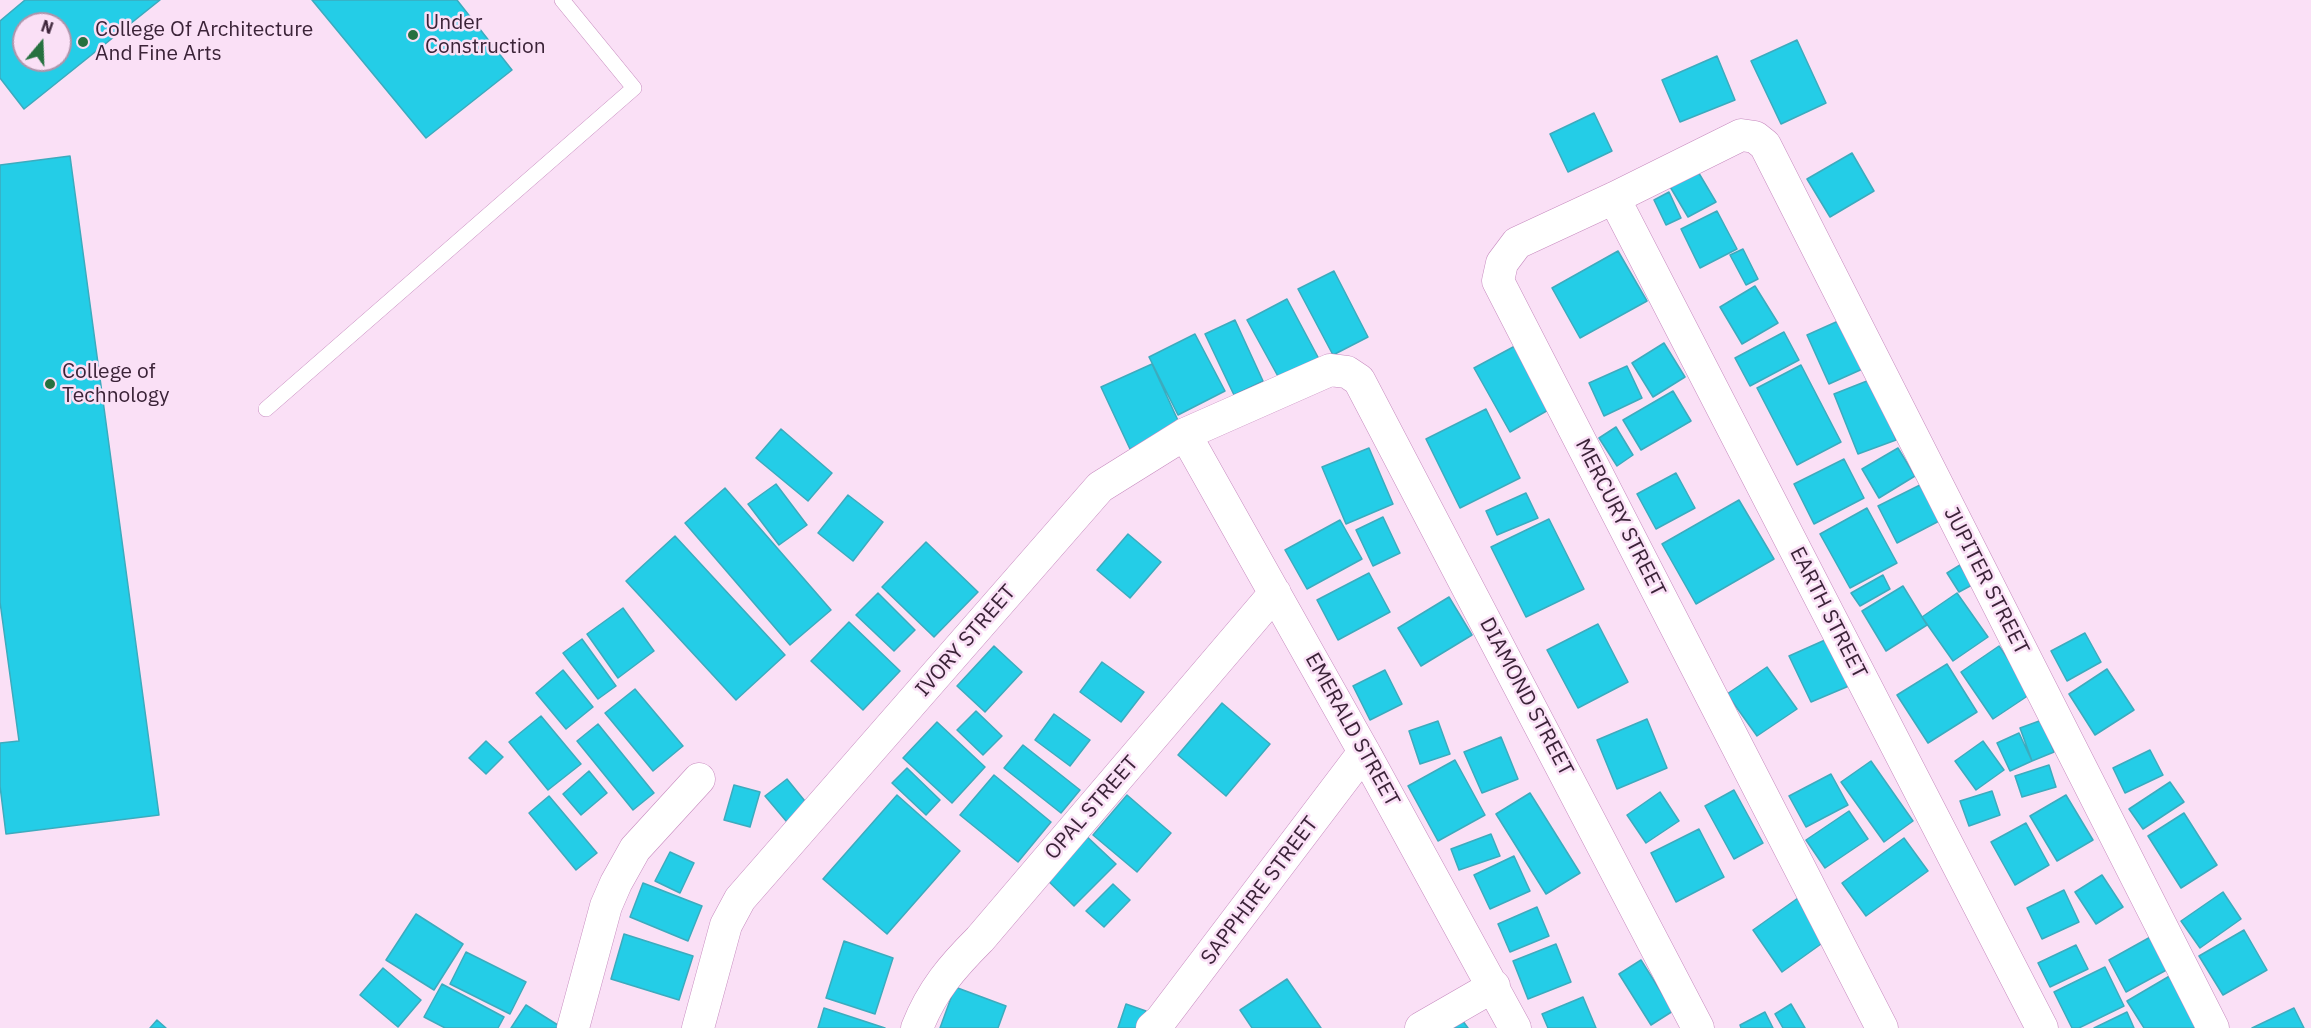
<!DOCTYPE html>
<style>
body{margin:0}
#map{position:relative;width:2311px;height:1028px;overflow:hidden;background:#fae0f6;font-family:"IBM Plex Sans",sans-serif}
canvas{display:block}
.north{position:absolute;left:12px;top:12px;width:60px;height:60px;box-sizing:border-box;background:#fae0f6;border:2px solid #ae94aa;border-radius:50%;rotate:19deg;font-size:16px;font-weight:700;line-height:24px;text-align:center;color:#3b2338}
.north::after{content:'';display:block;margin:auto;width:21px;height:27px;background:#26713f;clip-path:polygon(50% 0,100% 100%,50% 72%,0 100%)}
</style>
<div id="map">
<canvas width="2311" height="1028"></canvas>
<div class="north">N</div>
</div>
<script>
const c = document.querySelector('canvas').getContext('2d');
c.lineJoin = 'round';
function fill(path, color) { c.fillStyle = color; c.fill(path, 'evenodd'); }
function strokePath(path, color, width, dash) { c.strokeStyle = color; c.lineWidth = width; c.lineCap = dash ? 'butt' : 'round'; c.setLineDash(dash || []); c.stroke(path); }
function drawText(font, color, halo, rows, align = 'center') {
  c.font = font + ' "IBM Plex Sans",sans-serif'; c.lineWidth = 5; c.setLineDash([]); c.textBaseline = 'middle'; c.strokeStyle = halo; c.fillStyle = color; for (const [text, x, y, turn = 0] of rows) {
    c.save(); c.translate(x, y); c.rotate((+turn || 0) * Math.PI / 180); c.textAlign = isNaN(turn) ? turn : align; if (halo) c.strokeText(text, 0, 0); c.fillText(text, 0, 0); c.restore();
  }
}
const building = new Path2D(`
 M25,0H160L24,109L0,78V21ZM24,24H60V60H24Z
 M312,0H457L512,70L426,138Z
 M1797,40L1826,103L1781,124L1751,61Z
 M1717,56L1735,100L1680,122L1662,80Z
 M1594,113L1612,151L1568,172L1550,134Z
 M1852,153L1874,191L1830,217L1807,179Z
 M70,156L159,815L6,834L0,786V743L19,741L0,602V165Z
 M1697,170L1716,202L1688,217L1669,185Z
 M1669,192L1681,218L1666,225L1654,200Z
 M1717,211L1737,249L1700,268L1681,229Z
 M1743,249L1758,279L1746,285L1730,255Z
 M1618,251L1647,301L1580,338L1552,288Z
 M1334,271L1368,337L1333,355L1298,289Z
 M1755,286L1778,323L1742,344L1720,307Z
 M1287,299L1319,359L1280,380L1247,320Z
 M1845,318L1867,367L1829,384L1807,335Z
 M1235,320L1263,381L1234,395L1205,334Z
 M1784,332L1799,360L1750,386L1735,358Z
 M1195,334L1225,391L1178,415L1149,357Z
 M1664,343L1685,377L1653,397L1632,363Z
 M1515,346L1550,409L1510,432L1474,368Z
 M1152,364L1181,427L1130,449L1101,387Z
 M1801,365L1841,442L1797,465L1757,388Z
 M1627,366L1642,398L1604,416L1589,383Z
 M1872,379L1896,440L1858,454L1834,394Z
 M1673,391L1691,421L1641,450L1623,420Z
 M1486,409L1520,478L1460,508L1426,439Z
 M1616,427L1633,455L1617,466L1599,438Z
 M781,429L832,473L808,501L756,458Z
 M1369,448L1393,504L1346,524L1322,467Z
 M1898,448L1915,476L1879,498L1862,469Z
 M1844,459L1864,498L1814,524L1794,484Z
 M1676,473L1695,508L1656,529L1637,494Z
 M776,484L807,525L779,545L748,504Z
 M1922,484L1941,520L1897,543L1878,506Z
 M725,488L831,610L790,645L685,523Z
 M1526,493L1538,518L1497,535L1486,511Z
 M848,495L883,522L853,561L818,533Z
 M1739,500L1774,559L1696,604L1662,544Z
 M1867,508L1897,563L1850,588L1820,534Z
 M1383,517L1400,553L1373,566L1356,530Z
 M1549,519L1584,589L1526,617L1491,547Z
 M1340,520L1362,559L1307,589L1285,550Z
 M1128,534L1161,562L1130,598L1097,570Z
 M675,536L785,655L736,700L626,581Z
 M926,542L978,592L934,637L882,587Z
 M1960,565L1972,585L1959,592L1947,573Z
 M1369,573L1390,612L1338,640L1317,600Z
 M1883,575L1890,589L1860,606L1851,593Z
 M1903,586L1927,625L1886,651L1862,611Z
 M878,593L915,630L894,651L856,615Z
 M1957,593L1988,637L1953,661L1922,617Z
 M1449,597L1472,635L1421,666L1398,628Z
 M623,608L654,651L618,678L587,634Z
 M849,622L900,671L863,710L811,661Z
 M1598,624L1628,682L1578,708L1547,650Z
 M2085,633L2101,662L2067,681L2051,651Z
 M1834,636L1856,683L1811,702L1789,656Z
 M582,639L616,686L598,699L563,653Z
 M994,646L1022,672L985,712L957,686Z
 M1999,646L2032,693L1993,719L1961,672Z
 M1102,662L1144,692L1121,722L1080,692Z
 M1947,664L1977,712L1928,743L1897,695Z
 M1767,667L1797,709L1757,736L1727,694Z
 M2107,669L2134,710L2095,735L2069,694Z
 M563,670L593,707L566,729L536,693Z
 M1385,670L1402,704L1370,720L1353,686Z
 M635,689L683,746L653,771L605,713Z
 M1222,703L1270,744L1226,796L1178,755Z
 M976,711L1002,736L983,755L957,730Z
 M1054,714L1090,740L1070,766L1035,740Z
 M541,716L581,764L548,790L509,742Z
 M1647,719L1667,768L1617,789L1597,740Z
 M2042,720L2054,752L2032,761L2020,728Z
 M1438,721L1450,754L1420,764L1409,731Z
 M937,722L985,767L952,803L903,758Z
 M598,724L654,793L633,810L577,741Z
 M2019,733L2032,761L2010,771L1997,743Z
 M1501,737L1518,779L1482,793L1464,752Z
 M486,741L503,757L486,774L469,758Z
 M1983,741L2004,770L1976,790L1955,761Z
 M1023,745L1080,790L1061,813L1004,768Z
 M2150,750L2163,775L2125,793L2113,768Z
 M1455,760L1485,815L1438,841L1408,786Z
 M1871,761L1913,821L1884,842L1841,782Z
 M2049,765L2056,787L2022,797L2015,776Z
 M907,768L940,800L926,815L892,783Z
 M589,771L607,793L581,815L563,794Z
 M1831,774L1848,805L1806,827L1789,796Z
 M994,775L1051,822L1018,862L960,815Z
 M787,779L813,811L792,828L765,796Z
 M2170,782L2184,802L2143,829L2129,809Z
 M734,785L760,792L750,827L724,820Z
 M1734,790L1763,843L1734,859L1705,806Z
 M1992,791L2000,815L1969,826L1960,801Z
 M1660,792L1679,821L1646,843L1627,815Z
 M1530,793L1580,873L1546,894L1496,814Z
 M897,795L960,851L887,934L823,879Z
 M1127,795L1171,833L1137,872L1093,835Z
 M2066,795L2093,840L2057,861L2030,816Z
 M549,796L597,853L576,870L529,813Z
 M1849,811L1868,839L1825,868L1806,840Z
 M2184,813L2217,865L2181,888L2148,836Z
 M2026,823L2049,865L2015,885L1991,842Z
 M1699,829L1724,877L1676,902L1651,853Z
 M1082,832L1116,864L1074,906L1041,874Z
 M1491,834L1500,856L1459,870L1451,849Z
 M1904,838L1928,871L1866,916L1842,883Z
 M670,852L694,863L680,893L655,881Z
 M1514,856L1530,891L1490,909L1474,875Z
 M2102,875L2123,907L2096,924L2075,892Z
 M643,883L702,906L688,941L630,917Z
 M1113,884L1130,900L1104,927L1086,911Z
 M2064,890L2079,922L2042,939L2027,908Z
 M2223,892L2241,919L2200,948L2181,921Z
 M1798,898L1828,939L1782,972L1753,930Z
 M1537,907L1549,936L1510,952L1498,924Z
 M416,914L463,944L434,990L386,960Z
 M2244,930L2267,970L2223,995L2199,956Z
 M624,934L693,956L679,1000L611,979Z
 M2154,935L2172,967L2126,992L2109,960Z
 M844,941L893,958L875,1014L826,998Z
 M1556,944L1571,982L1528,999L1513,961Z
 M2076,945L2088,969L2050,987L2038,963Z
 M466,952L526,982L510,1014L450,984Z
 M1641,960L1673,1011L1651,1025L1619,974Z
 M2105,967L2124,1006L2079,1028H2072L2054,992Z
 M383,968L421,1000L398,1027L360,995Z
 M2173,974L2202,1028H2144L2127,1001Z
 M1287,979L1321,1028H1252L1240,1010Z
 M442,984L504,1017L498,1028H445L424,1017Z
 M955,987L1006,1006L998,1028H940Z
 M1583,997L1596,1028H1548L1542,1014Z
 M1126,1004L1146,1011L1140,1028H1118Z
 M1791,1004L1805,1028H1783L1775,1014Z
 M526,1005L561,1027V1028H511Z
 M824,1008L885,1028H818Z
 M2294,1008L2304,1028H2252Z
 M1765,1012L1773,1028H1741L1740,1025Z
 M2127,1012L2134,1028H2094Z
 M1457,1013L1468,1028H1434Z
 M157,1020L166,1028H150Z`);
fill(building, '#24cde7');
strokePath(building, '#3cabbe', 1.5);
const service = new Path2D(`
 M266,409L634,88L562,0`);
const minor = new Path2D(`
 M1614,198L2042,1028
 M1185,434L1364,752L1515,1028
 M573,1028L606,906L616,883L635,849L699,779
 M698,1028L726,925L740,899L1100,487L1185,434L1330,370L1347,372L1359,380L1698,1028
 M917,1028C932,990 952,967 980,939L1275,593
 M1152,1028L1161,1020L1364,752
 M1421,1028L1494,986
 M1882,1028L1498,281L1502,263L1517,243L1614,198L1741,135L1755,137L1765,145L2213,1028`);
strokePath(service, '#c689be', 16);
strokePath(minor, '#c689be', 33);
strokePath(service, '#fff', 15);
strokePath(minor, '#fff', 32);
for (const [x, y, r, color] of [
 [413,35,6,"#26713f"],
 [83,42,6,"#26713f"],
 [50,384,6,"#26713f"]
]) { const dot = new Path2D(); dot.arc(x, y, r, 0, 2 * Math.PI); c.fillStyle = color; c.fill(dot); strokePath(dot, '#fae0f6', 2); }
drawText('21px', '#3b2338', '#fae0f6', [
 ["Under",425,23],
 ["Construction",425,47],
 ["College Of Architecture",95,30],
 ["And Fine Arts",95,54],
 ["College of",62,372],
 ["Technology",62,396]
], 'left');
drawText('21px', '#3b2338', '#fae0f6', [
 ["MERCURY STREET",1620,518,63],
 ["JUPITER STREET",1986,581,63],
 ["EARTH STREET",1828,613,63],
 ["IVORY STREET",966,641,-49],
 ["DIAMOND STREET",1526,697,62],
 ["EMERALD STREET",1352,730,61],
 ["OPAL STREET",1092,808,-49],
 ["SAPPHIRE STREET",1260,891,-53]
]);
</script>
